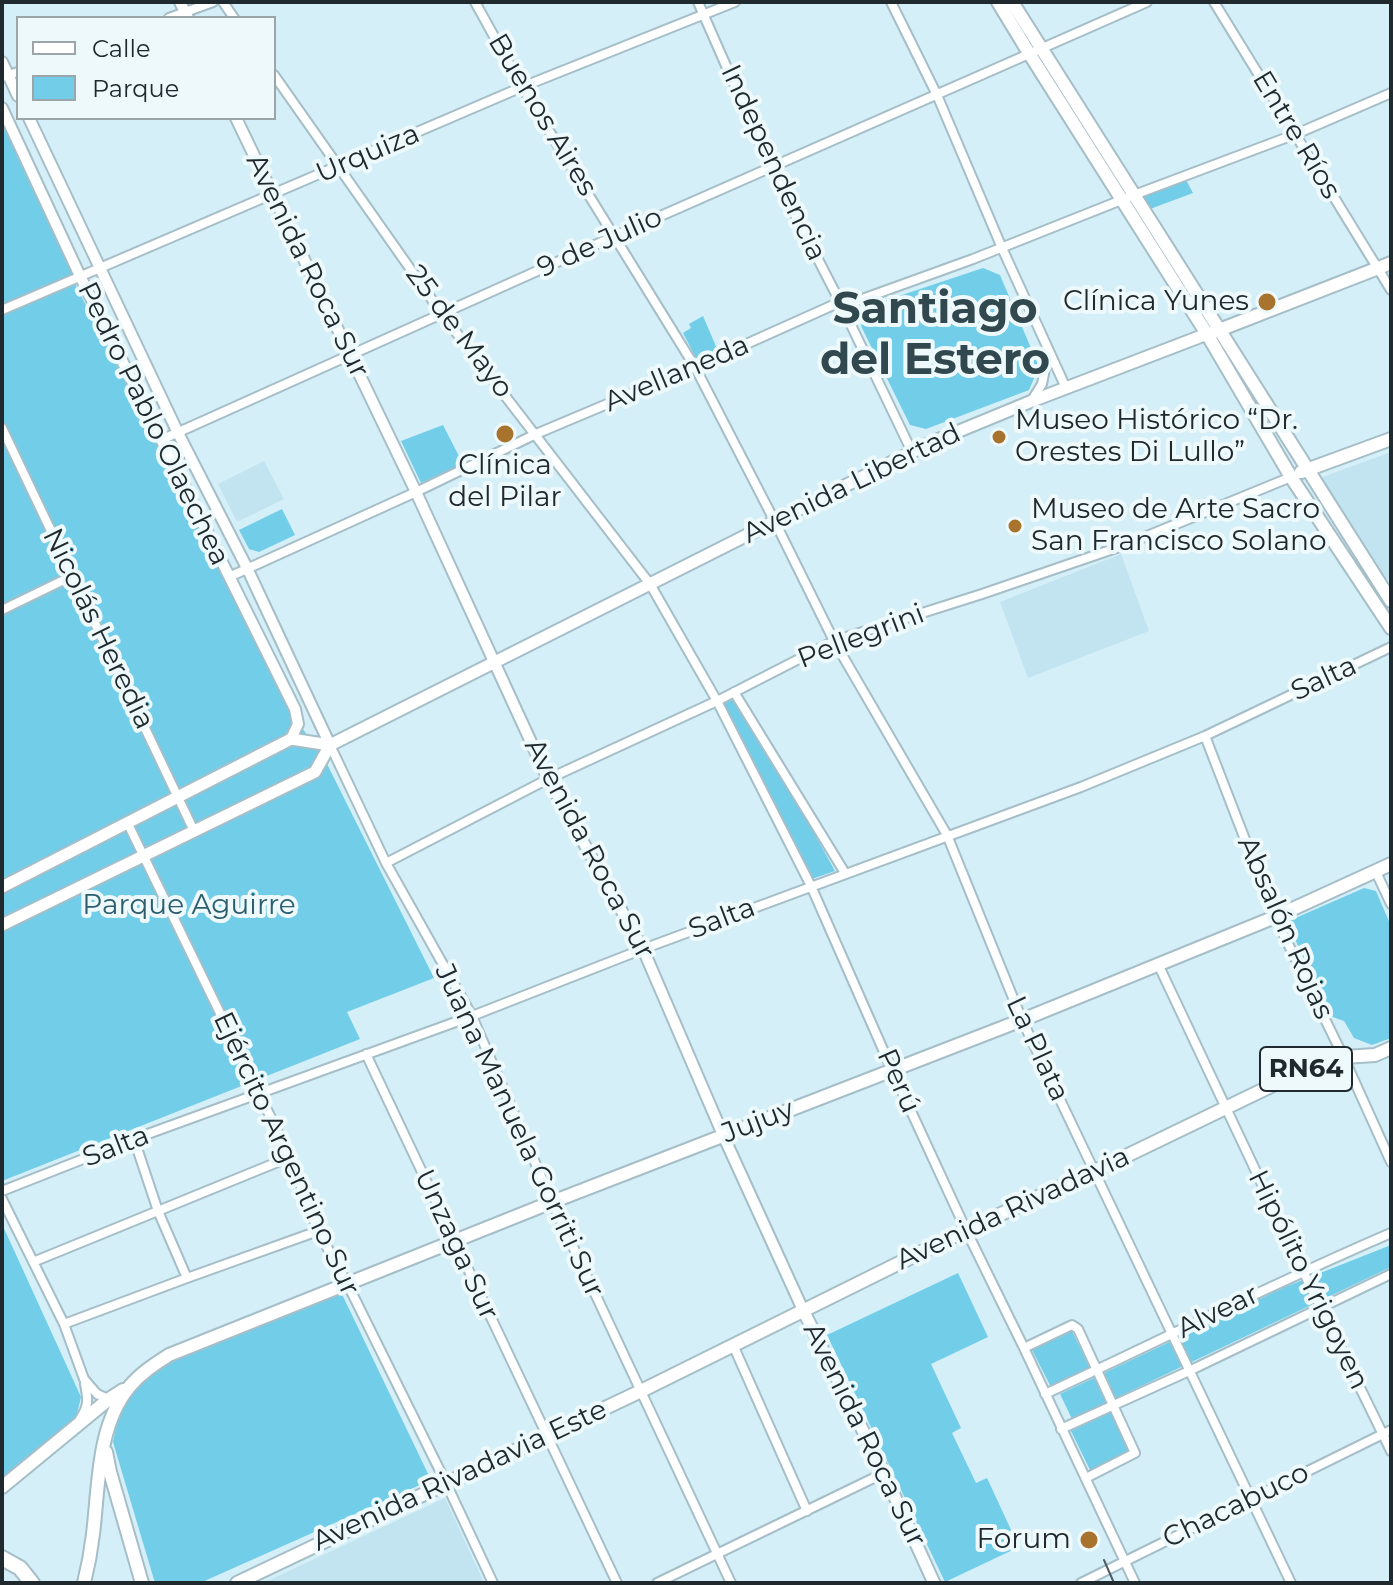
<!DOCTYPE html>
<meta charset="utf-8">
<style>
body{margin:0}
#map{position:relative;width:1393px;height:1585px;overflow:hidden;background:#d4eff8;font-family:Montserrat,sans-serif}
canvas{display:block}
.frame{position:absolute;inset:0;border:4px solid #202a2e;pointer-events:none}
.legend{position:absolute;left:16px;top:16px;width:260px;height:104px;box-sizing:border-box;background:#eef9fc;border:2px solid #9ca6aa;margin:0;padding:10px 14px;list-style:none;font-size:24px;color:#202a2e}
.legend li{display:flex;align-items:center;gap:16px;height:40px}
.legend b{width:40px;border:2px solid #9ca6aa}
</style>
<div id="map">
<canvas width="1393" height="1585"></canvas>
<div class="frame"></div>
<ul class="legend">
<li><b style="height:10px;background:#fff"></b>Calle</li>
<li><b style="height:22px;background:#72cde9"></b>Parque</li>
</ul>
</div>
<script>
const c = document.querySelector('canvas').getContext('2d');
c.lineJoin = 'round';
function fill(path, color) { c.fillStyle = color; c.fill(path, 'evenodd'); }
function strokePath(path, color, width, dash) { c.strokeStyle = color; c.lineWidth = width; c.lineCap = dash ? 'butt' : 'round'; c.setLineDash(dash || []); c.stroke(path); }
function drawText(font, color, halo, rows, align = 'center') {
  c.font = font + ' Montserrat,sans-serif'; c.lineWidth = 8; c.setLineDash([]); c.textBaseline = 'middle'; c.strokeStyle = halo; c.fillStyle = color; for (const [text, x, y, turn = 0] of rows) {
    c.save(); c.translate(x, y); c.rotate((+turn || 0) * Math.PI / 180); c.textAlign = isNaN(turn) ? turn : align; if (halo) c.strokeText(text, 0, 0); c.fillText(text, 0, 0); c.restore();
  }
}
fill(new Path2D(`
 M1391,452V578L1384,581L1320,478Z
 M264,461L284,499L237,522L218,484Z
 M1121,554L1149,631L1028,678L1000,602Z
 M445,1498L484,1583H263Z`), '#c1e4f0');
fill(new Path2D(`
 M2,121L75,274L71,276L302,728L323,756L434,978L347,1012L360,1039L2,1181Z
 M1184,176L1193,193L1150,209L1140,194Z
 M983,268L1000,275L1039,367L1029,390L926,429L910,425L861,326L869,306Z
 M703,316L718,351L697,360L683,333L691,328L689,324Z
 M443,425L463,464L421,483L401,441Z
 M282,509L295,535L259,552L249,549L239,530Z
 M737,693L835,871L806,881L720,700Z
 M1364,888L1376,891L1391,926V1038L1372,1045L1354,1038L1344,1021L1330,1016L1289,926L1291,920Z
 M2,1224L81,1397L77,1414L65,1429L2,1479Z
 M1391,1245V1267L1072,1419L1060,1394L1285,1287Z
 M958,1273L988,1337L931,1364L961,1428L952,1433L976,1483L987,1478L1019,1547L945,1582L827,1335Z
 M340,1290L431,1480L200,1583H155L113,1442L119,1413L139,1383L175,1360Z
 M1072,1331L1090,1368L1051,1387L1032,1350Z
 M1111,1412L1130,1451L1090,1470L1071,1431Z`), '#72cde9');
const minor = new Path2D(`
 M223,2L234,18
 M475,2L522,87L695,367L774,520L834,641L947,835L1022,1020L1291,1583
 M698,2L771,168L840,302L912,452
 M891,2L937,95L1002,248L1066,388
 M1214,2L1391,290
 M169,18L213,2
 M274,75L442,314L650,584L717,701L811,886L892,1070L966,1230L1024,1348L1135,1583
 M2,77L18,72
 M2,310L522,87L735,2
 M1032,400L1042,384L1048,353
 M2,428L194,831
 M161,440L615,236L1147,2
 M229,577L416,492L536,434L695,367L840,302H854L973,259L1134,195L1296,134L1391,93
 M2,610L72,576
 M734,692L845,873
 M1205,736L1275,917L1343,1056L1391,1162
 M330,745L386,863L472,1016L552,1202L731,1583
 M128,824L290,1157L318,1231L347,1283L446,1483L493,1583
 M386,863L548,779L717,701L834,641L982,594L1125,545L1291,477
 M1376,872L1391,904
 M1158,964L1303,1271L1391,1451
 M366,1054L617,1583
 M134,1139L158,1211L187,1278
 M2,1191L134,1139L472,1016L643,949L1081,787L1205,736L1391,647
 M2,1199L64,1324L84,1379L97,1394L110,1400
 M33,1262L290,1157
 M64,1324L187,1278L318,1231
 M733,1345L807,1511
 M1024,1348L1072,1325L1078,1329L1135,1453L1086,1478
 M1045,1394C1161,1340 1274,1283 1391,1233
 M80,1419C89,1406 88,1399 85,1384
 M1061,1429L1189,1371L1391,1274
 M657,1583L884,1473
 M1081,1583L1391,1430`);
const tertiary = new Path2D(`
 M180,2L188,18
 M2,62L18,96
 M2,108L80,276L295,709L298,724L291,739
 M29,118L178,433L247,568L330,745
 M236,118L416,492L548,779L643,949L723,1135L803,1310`);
const secondary = new Path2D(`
 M330,745L930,443L1032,401L1207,334
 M2,887L291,739L330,745
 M2,925L315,772L330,745
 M803,1310L884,1473L934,1583`);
const primary = new Path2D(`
 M998,2L1029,53L1207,334L1291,477L1391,628
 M1012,2L1391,601
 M1214,332L1391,263
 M1301,472L1391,439
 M106,1452L110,1472L142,1583
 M2,1487L109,1399L123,1390
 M84,1583C88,1567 91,1551 93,1534C99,1485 97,1425 130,1386C141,1373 155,1364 169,1355L552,1202L1022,1020L1275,917L1391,864
 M237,1583L641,1391L966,1230L1095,1171L1329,1058L1375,1055L1391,1048`);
const trunk = new Path2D(`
 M2,1558L20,1568L32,1583`);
strokePath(minor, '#a5bec7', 12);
strokePath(tertiary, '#a5bec7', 14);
strokePath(secondary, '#a5bec7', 15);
strokePath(primary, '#a5bec7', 16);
strokePath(trunk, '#a5bec7', 18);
strokePath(minor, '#fff', 8);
strokePath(tertiary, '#fff', 10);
strokePath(secondary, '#fff', 11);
strokePath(primary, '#fff', 12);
strokePath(trunk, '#fff', 14);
strokePath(new Path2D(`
 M1104,1560L1114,1583`), '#4c5a5f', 2);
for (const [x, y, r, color] of [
 [1267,302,10,"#a8732d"],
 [505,434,10,"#a8732d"],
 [999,437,8,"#a8732d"],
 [1015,526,8,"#a8732d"],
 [1089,1540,10,"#a8732d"]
]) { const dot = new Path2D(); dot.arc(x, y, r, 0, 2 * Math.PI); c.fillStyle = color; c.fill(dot); strokePath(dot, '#eef9fc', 3); }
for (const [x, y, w] of [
 [1306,1069,92]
]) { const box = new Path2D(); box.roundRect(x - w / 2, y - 22, w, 44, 6); c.fillStyle = '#eef9fc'; c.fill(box); strokePath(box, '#202a2e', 2); }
drawText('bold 26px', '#202a2e', null, [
 ["RN64",1306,1069]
]);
drawText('28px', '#202a2e', '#eef9fc', [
 ["Buenos Aires",542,115,59],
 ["Entre Ríos",1296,135,59],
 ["Urquiza",368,154,-23],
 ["Independencia",773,163,65],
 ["9 de Julio",600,243,-24],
 ["Avenida Roca Sur",307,266,64],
 ["25 de Mayo",459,332,53],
 ["Avellaneda",677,374,-23],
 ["Pedro Pablo Olaechea",153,424,64],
 ["Avenida Libertad",852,484,-26],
 ["Nicolás Heredia",98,629,64],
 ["Pellegrini",861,637,-21],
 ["Salta",1324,679,-25],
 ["Avenida Roca Sur",589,849,62],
 ["Salta",722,919,-21],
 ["Absalón Rojas",1285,928,66],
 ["La Plata",1037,1049,65],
 ["Perú",898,1081,66],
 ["Jujuy",758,1122,-21],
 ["Juana Manuela Gorriti Sur",519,1131,65],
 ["Salta",116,1147,-21],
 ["Ejército Argentino Sur",286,1154,65],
 ["Avenida Rivadavia",1013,1209,-25],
 ["Unzaga Sur",456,1245,65],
 ["Hipólito Yrigoyen",1308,1280,64],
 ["Alvear",1218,1312,-26],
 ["Avenida Roca Sur",864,1435,64],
 ["Avenida Rivadavia Este",460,1476,-25],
 ["Chacabuco",1236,1506,-26]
]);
drawText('28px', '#202a2e', '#eef9fc', [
 ["Clínica Yunes",1249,302],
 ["Museo Histórico “Dr.",1015,421,"left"],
 ["Orestes Di Lullo”",1015,453,"left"],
 ["Clínica",505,466,"center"],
 ["del Pilar",505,498,"center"],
 ["Museo de Arte Sacro",1031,510,"left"],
 ["San Francisco Solano",1031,542,"left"],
 ["Forum",1071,1540]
], 'right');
drawText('28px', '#2c5e6e', '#eef9fc', [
 ["Parque Aguirre",189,906]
]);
drawText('bold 44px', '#32484f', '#eef9fc', [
 ["Santiago",935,310],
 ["del Estero",935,361]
]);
</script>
